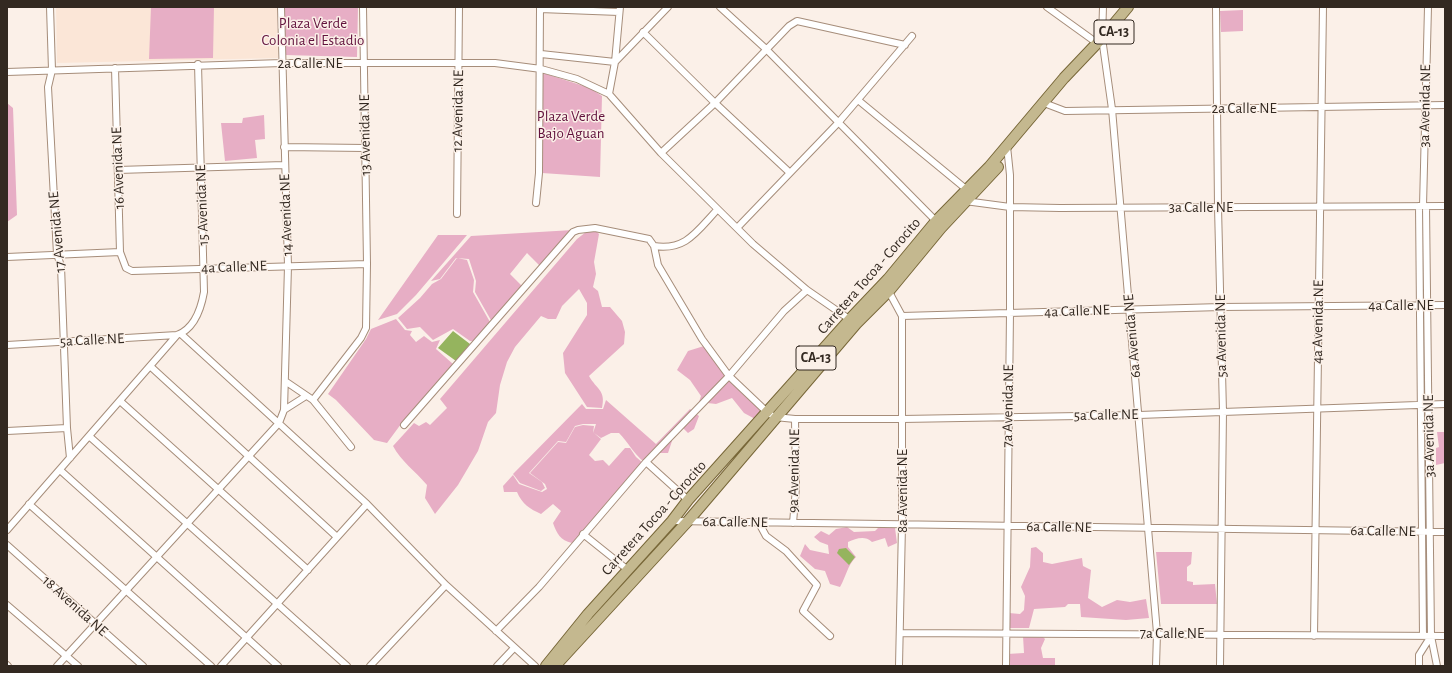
<!DOCTYPE html>
<style>
body{margin:0}
#map{position:relative;width:1452px;height:673px;overflow:hidden;background:#fbf0e8;font-family:"Alegreya Sans",sans-serif}
canvas{display:block}
.frame{position:absolute;inset:0;border:8px solid #332921;pointer-events:none}
</style>
<div id="map">
<canvas width="1452" height="673"></canvas>
<div class="frame"></div>
</div>
<script>
const c = document.querySelector('canvas').getContext('2d');
c.lineJoin = 'round';
function fill(path, color) { c.fillStyle = color; c.fill(path, 'evenodd'); }
function strokePath(path, color, width, dash) { c.strokeStyle = color; c.lineWidth = width; c.lineCap = dash ? 'butt' : 'round'; c.setLineDash(dash || []); c.stroke(path); }
function drawText(font, color, halo, rows, align = 'center') {
  c.font = font + ' "Alegreya Sans",sans-serif'; c.lineWidth = 3; c.setLineDash([]); c.textBaseline = 'middle'; c.strokeStyle = halo; c.fillStyle = color; for (const [text, x, y, turn = 0] of rows) {
    c.save(); c.translate(x, y); c.rotate((+turn || 0) * Math.PI / 180); c.textAlign = isNaN(turn) ? turn : align; if (halo) c.strokeText(text, 0, 0); c.fillText(text, 0, 0); c.restore();
  }
}
fill(new Path2D(`
 M56,7H277L278,58L57,63Z`), '#fbe6d7');
fill(new Path2D(`
 M151,7H214L213,58L149,59Z
 M285,7H358L357,57L285,55Z
 M1243,10V31L1221,32L1220,11Z
 M540,72L590,88L602,96L600,177L542,173Z
 M7,103L13,108L17,215L7,222Z
 M264,115L265,139L255,140L257,158L225,161L221,123H242L243,118Z
 M573,230L540,266L527,253L510,274L523,287L492,322L475,292L476,281L469,259L456,258L440,279L431,281L471,236Z
 M586,232H597L599,234L594,262L596,274L593,287L598,291L602,307H610L622,321L625,332L624,344L589,376C597,390 606,390 602,408L587,407L565,373L563,353L587,315V303L579,289L562,306L556,319H548L541,316L515,347L507,362L500,385L496,413L488,422L478,451L458,485L435,514L425,498L427,485C415,471 401,461 393,446L414,423L419,426L426,422L430,425L447,408L440,399L577,239Z
 M438,235H467L416,295L397,314L378,320Z
 M457,258L467,260L474,280L473,292L490,322L475,341H470L453,329L433,340L420,327L407,329L398,318L420,298L432,284L441,279Z
 M396,319L405,330L412,331L410,335L416,342L424,336L432,342L440,340L436,349L453,364L401,424L387,443L374,440L336,400L328,394L366,339L371,329Z
 M704,346L765,414L757,420L744,413L732,398L716,404L699,402L701,396L690,380L677,370L688,351Z
 M606,400L656,444L690,409L699,416L694,429L688,433L681,426L671,437L672,441L668,453H659L654,459L644,462C634,454 628,442 619,433H611L601,438L594,433L601,439L589,455L595,461L603,460L609,466L625,448H630L636,457L643,463L572,543C560,540 557,534 553,523L561,511L553,504L541,514C530,509 522,504 517,492H504L503,486L513,475L519,484L542,492L547,489L545,484L530,473L558,442L566,443L575,427L583,425L594,426L593,433L596,424H583L575,426L566,442L558,441L529,473L542,482L545,488L541,491L520,483L513,474L582,404L586,409H603Z
 M1437,432H1445V463L1436,465V448L1439,447Z
 M847,527L854,532L875,531L878,528H895L897,543L888,547L885,538L872,542C864,535 856,539 848,542V547L856,557C847,566 846,577 840,587L830,584L825,571L815,569L800,556L805,544L810,550L829,554L828,545L820,542L814,537L821,531L829,535L836,529Z
 M1036,547L1043,553V562L1052,564L1082,558L1083,566L1091,570L1088,598L1102,607L1117,600L1130,602L1146,599L1149,618L1126,620L1081,617L1080,604H1068L1065,607L1034,609L1029,628H1009V613L1020,614L1024,610L1025,596L1021,587L1030,567L1031,548Z
 M1156,552H1192L1191,564L1187,567V581L1193,582V585L1215,584L1217,604H1161Z
 M1023,636L1043,637L1045,639L1041,648L1043,658H1055V666H1007V654L1024,653Z`), '#e7aec5');
fill(new Path2D(`
 M453,331L470,344L456,361L438,348Z
 M846,548L855,557L849,565L837,553L839,549Z`), '#95b45e');
const minor = new Path2D(`
 M50,7L52,70L48,87L57,254L61,266L67,428L70,458
 M720,7L766,49L936,221
 M1047,7L1097,43
 M1103,7L1102,38L1112,109L1157,633L1156,666
 M1216,7L1218,207L1223,412L1220,666
 M540,9L619,12
 M643,32L715,103L789,172
 M541,54L615,62L668,7
 M115,68L120,252L126,268L132,271L367,264
 M7,72L282,63H495L541,69L577,79L609,94L661,153L753,244L807,290L852,321
 M609,94L615,62L620,7
 M858,100L966,189
 M1044,103L1065,111L1445,105
 M284,147L365,148
 M661,153L715,103L789,26L797,21L905,45
 M118,170L284,165
 M965,201L1010,207L1060,208L1445,206
 M536,203L539,173L540,7
 M1419,206L1423,636
 M1423,206L1428,7
 M1426,206L1431,636L1437,666
 M457,214L459,7
 M737,228L838,123L912,36
 M654,246C686,251 697,231 717,210
 M7,257L120,252
 M888,290L902,316V525L899,666
 M902,316L1221,307L1445,305
 M181,334L367,504L446,585L535,666
 M7,345L177,335C194,329 201,309 204,292L198,64
 M150,366L337,537
 M285,381L313,400L351,447
 M313,400L361,338L366,328L367,264L363,7
 M120,401L308,570
 M284,410L306,396
 M404,425L573,232L578,230L595,228L649,239L654,246L658,265L702,339L729,376L768,413L775,417L795,419H902L1139,415L1445,404
 M7,431L67,428
 M89,436L347,666
 M646,462L688,500
 M60,470L278,666
 M29,504L211,666
 M672,521L1445,532
 M759,523L766,536L786,551L817,585L803,611L830,636
 M793,523L796,488L795,419
 M7,530L177,335
 M583,534L628,570
 M7,545L143,666
 M7,605L78,666
 M496,631L539,587L646,462L729,376L784,311L807,290
 M900,633L1445,636
 M1314,636L1323,7
 M7,665L8,666
 M57,666L279,423L284,410L288,266L281,7
 M221,666L367,504
 M370,666L446,585
 M497,666L514,648
 M1006,666L1010,313V175L1007,146
 M1419,666V655L1431,636`);
const primary = new Path2D(`
 M546,666L588,614L672,521L688,500L850,319L888,279L936,221L989,167L1064,78L1102,38L1128,7
 M555,666L688,521L856,324L889,291L941,228L998,167`);
strokePath(minor, '#a68d7a', 8);
strokePath(primary, '#786738', 12);
strokePath(minor, '#fff', 6);
strokePath(primary, '#c4b88f', 10);
for (const [x, y, w] of [
 [1114,32,40],
 [816,358,40]
]) { const box = new Path2D(); box.roundRect(x - w / 2, y - 12, w, 24, 3); c.fillStyle = '#fbf0e8'; c.fill(box); strokePath(box, '#332921', 1); }
drawText('bold 14px', '#332921', null, [
 ["CA-13",1114,32],
 ["CA-13",816,358]
]);
drawText('15px', '#62123d', '#fbf0e8', [
 ["Plaza Verde",313,23],
 ["Colonia el Estadio",313,40],
 ["Plaza Verde",571,116],
 ["Bajo Aguan",571,133]
]);
drawText('15px', '#332921', '#fbf0e8', [
 ["2a Calle NE",310,63],
 ["3a Avenida NE",1425,106,-89],
 ["2a Calle NE",1244,108],
 ["12 Avenida NE",458,111,-89],
 ["13 Avenida NE",365,135,-91],
 ["16 Avenida NE",118,168,-92],
 ["15 Avenida NE",202,205,-92],
 ["3a Calle NE",1201,207],
 ["14 Avenida NE",286,215,-92],
 ["17 Avenida NE",57,232,-95],
 ["4a Calle NE",234,267,-2],
 ["Carretera Tocoa - Corocito",869,276,-49],
 ["4a Calle NE",1401,305],
 ["4a Calle NE",1077,311,-2],
 ["4a Avenida NE",1318,322,-89],
 ["6a Avenida NE",1132,336,-95],
 ["5a Avenida NE",1221,336,-91],
 ["5a Calle NE",92,340,-3],
 ["7a Avenida NE",1008,406,-89],
 ["5a Calle NE",1106,415,-1],
 ["3a Avenida NE",1429,436,-91],
 ["9a Avenida NE",794,471,-89],
 ["8a Avenida NE",902,491,-90],
 ["Carretera Tocoa - Corocito",654,518,-48],
 ["6a Calle NE",735,522,1],
 ["6a Calle NE",1059,527,1],
 ["6a Calle NE",1383,531,1],
 ["18 Avenida NE",75,606,42],
 ["7a Calle NE",1172,633]
]);
</script>
